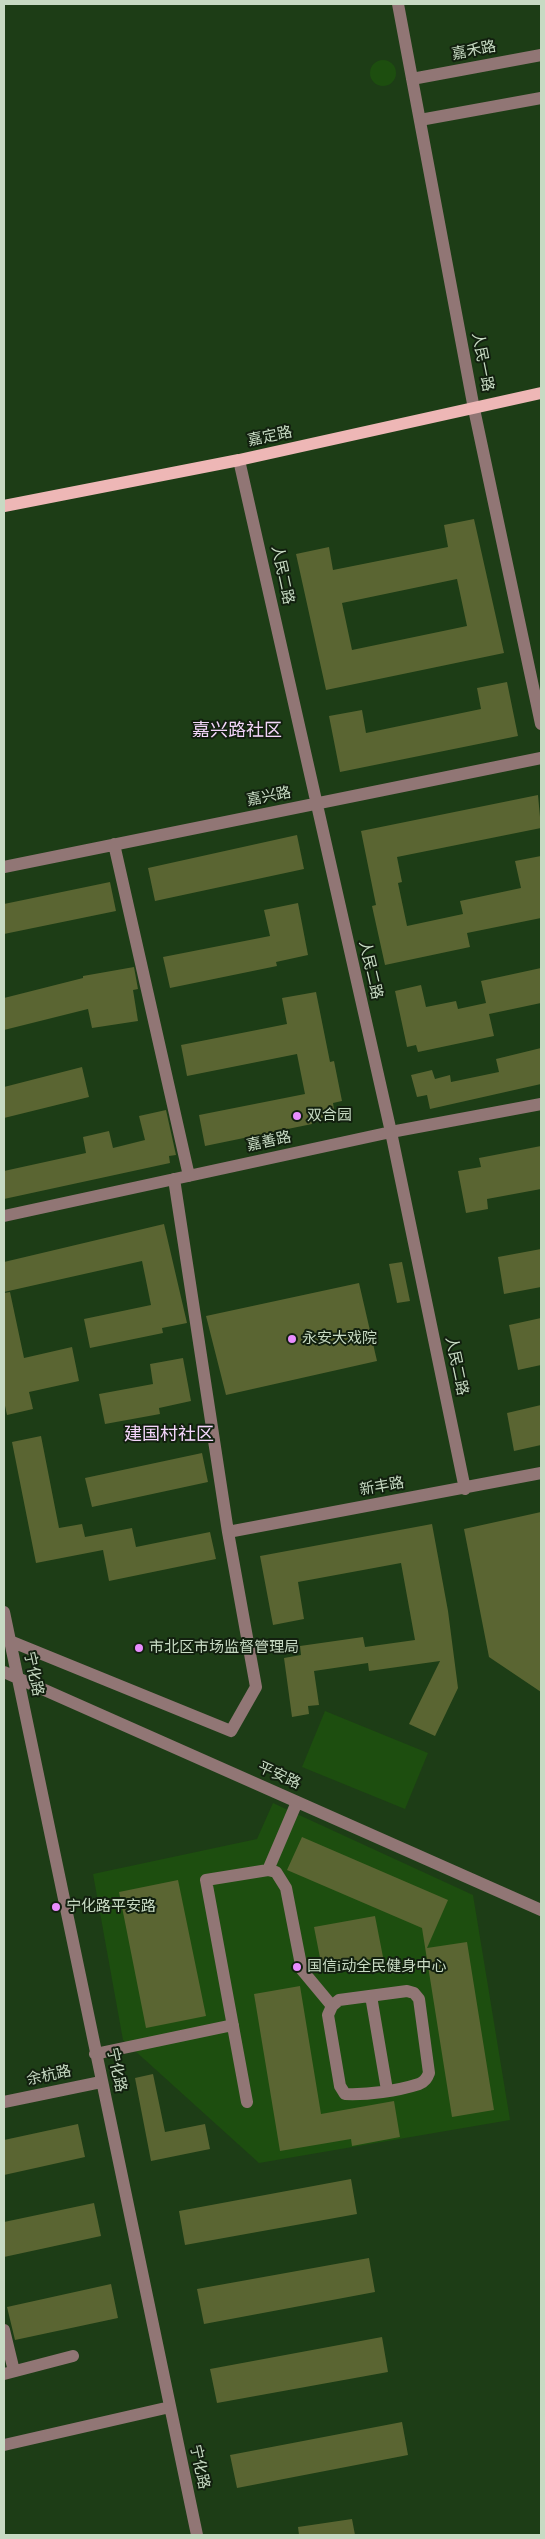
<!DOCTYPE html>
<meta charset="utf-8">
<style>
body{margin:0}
#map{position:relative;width:545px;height:2539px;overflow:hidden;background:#1d3d16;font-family:"Times New Roman",serif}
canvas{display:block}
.frame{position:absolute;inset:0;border:5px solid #c7dac3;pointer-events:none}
</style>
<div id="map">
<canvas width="545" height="2539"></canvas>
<div class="frame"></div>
</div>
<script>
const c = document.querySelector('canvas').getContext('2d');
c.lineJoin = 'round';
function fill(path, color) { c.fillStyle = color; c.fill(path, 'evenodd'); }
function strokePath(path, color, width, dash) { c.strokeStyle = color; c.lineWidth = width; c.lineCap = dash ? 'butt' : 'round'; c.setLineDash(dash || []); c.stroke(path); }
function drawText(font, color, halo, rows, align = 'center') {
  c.font = font + ' "Times New Roman","Noto Sans SC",serif'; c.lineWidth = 4; c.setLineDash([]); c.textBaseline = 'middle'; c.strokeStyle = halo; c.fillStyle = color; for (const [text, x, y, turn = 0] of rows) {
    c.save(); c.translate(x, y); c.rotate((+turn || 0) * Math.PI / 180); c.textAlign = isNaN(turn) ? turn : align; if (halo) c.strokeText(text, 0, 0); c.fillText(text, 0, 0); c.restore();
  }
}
fill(new Path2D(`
 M370 73a13 13 0 1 1 26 0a13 13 0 1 1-26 0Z
 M325,1711L428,1753L405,1809L302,1767Z
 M273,1803L473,1895L510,2120L259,2163L123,2040L93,1874L257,1839Z`), '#1d4e0f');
fill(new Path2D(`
 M474,519L504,653L326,690L296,554L329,547L333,570L448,547L444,525ZM457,579L467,626L352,650L342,603Z
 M507,682L518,736L340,772L329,716L362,710L366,733L481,709L477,688Z
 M538,795L541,828L397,857L402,882L398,883L407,926L463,914L460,901L521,888L515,861L541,856V918L467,933L470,947L385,965L372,906L376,905L361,831Z
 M297,835L304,869L155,901L148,868Z
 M110,882L116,911L4,934V904Z
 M298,903L308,955L276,962L277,966L170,988L163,957L270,936L264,910Z
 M134,967L138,989L133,990L138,1021L92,1028L88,1009L4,1030V998L83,978V976Z
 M541,968V1003L489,1014L494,1036L418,1052L416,1045L407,1047L395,991L421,985L426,1007L456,1001L458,1009L486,1003L481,981Z
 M316,992L330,1062L334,1061L342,1101L333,1103L335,1115L311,1120L312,1124L205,1146L199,1115L305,1094L297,1054L187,1076L181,1045L287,1024L282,998Z
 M541,1048V1084L430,1109L427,1095L417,1097L411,1075L432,1070L435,1079L450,1075L451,1082L499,1072L496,1059Z
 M82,1067L89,1097L4,1118V1087Z
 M166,1110L176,1155L169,1156L170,1163L4,1199V1171L86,1153L83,1137L109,1131L113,1148L145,1140L139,1116Z
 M541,1146V1189L487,1199L488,1209L466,1213L458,1171L481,1167L479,1158Z
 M164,1224L187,1323L162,1328L163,1333L90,1348L84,1319L151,1305L142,1261L4,1292V1262Z
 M541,1249V1287L504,1294L498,1257Z
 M402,1262L410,1301L397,1303L389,1264Z
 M359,1283L377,1361L226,1395L206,1316Z
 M10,1292L24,1358L72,1347L79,1381L29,1392L33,1409L7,1415L4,1401V1293Z
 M541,1318V1365L518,1370L509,1325Z
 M183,1358L191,1401L159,1408L160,1414L105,1424L99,1394L153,1384L150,1364Z
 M541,1405V1445L514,1451L507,1413Z
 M41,1436L59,1528L82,1524L85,1537L132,1528L136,1547L210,1532L216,1559L109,1581L103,1550L36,1563L12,1442Z
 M202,1453L208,1482L92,1507L85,1478Z
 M541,1512V1692L489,1657L464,1529Z
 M432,1524L448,1611L458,1688L435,1736L409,1724L440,1661L369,1671L368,1663L314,1671L319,1705L308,1706L309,1714L292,1717L284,1658L301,1655L300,1646L363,1637L365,1647L415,1640L401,1563L298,1582L304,1619L273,1625L260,1556Z
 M302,1837L448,1900L427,1948L467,1942L494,2110L452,2117L422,1928L287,1870Z
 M178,1880L206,2016L146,2028L119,1892Z
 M375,1916L383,1957L322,1968L314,1927Z
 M300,1986L321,2114L394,2101L400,2137L352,2146L351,2139L280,2151L254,1994Z
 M153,2074L165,2132L205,2124L210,2149L151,2161L135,2078Z
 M78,2124L85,2157L4,2175V2140Z
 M351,2179L357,2214L185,2245L179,2211Z
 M94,2203L101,2236L4,2257V2222Z
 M369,2258L375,2292L204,2324L197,2289Z
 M111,2284L118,2318L15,2340L7,2307Z
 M382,2337L388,2372L217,2403L210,2369Z
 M402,2422L408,2455L237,2488L230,2455Z
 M352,2519L355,2535H299L298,2527Z`), '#5a6532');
strokePath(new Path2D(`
 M398,4L474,409L541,724
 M412,79L541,55
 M420,120L541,98
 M239,460L391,1132L465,1489
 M114,844L189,1176
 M4,867L541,758
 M4,1216L391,1132L541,1104
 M228,1532L541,1473
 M4,1612L197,2535
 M10,1641L231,1731L256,1687L228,1532L174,1179
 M4,1672L541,1910
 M268,1870L297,1802
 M407,1991L414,1993L419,1999L429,2073C427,2078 425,2082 419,2084C397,2091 368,2095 345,2094L340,2086L328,2015L332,2006L339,2000Z
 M371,1996L387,2090
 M95,2054L233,2025
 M4,2102L101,2082
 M247,2102L206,1880L268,1870L276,1872L286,1888L302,1970L332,2006
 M4,2330L14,2371
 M4,2374L73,2356
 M4,2445L170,2407`), '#917675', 12);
strokePath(new Path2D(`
 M4,506L239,460L541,393`), '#eeb7b6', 12);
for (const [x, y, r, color] of [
 [297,1116,5,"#e98dfe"],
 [292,1339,5,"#e98dfe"],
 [139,1648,5,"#e98dfe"],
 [56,1907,5,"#e98dfe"],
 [297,1967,5,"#e98dfe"]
]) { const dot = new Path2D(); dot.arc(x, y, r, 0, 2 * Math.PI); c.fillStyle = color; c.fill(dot); strokePath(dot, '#12200f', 2); }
drawText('15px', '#c7dac3', '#12200f', [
 ["嘉禾路",474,51,-11],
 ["人民一路",482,362,79],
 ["嘉定路",270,437,-12],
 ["人民二路",282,575,78],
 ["嘉兴路",269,797,-11],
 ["人民二路",370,970,77],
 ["嘉善路",269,1142,-12],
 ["人民二路",456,1366,78],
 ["新丰路",382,1487,-10],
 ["宁化路",33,1674,78],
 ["平安路",279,1776,24],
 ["宁化路",116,2070,78],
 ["余杭路",49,2076,-12],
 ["宁化路",199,2467,78]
]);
drawText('15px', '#c7dac3', '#12200f', [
 ["双合园",307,1116],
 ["永安大戏院",302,1339],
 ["市北区市场监督管理局",149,1648],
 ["宁化路平安路",66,1907],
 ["国信i动全民健身中心",307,1967]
], 'left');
drawText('18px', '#f4d6fb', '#12200f', [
 ["嘉兴路社区",237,731],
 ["建国村社区",169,1435]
]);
</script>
